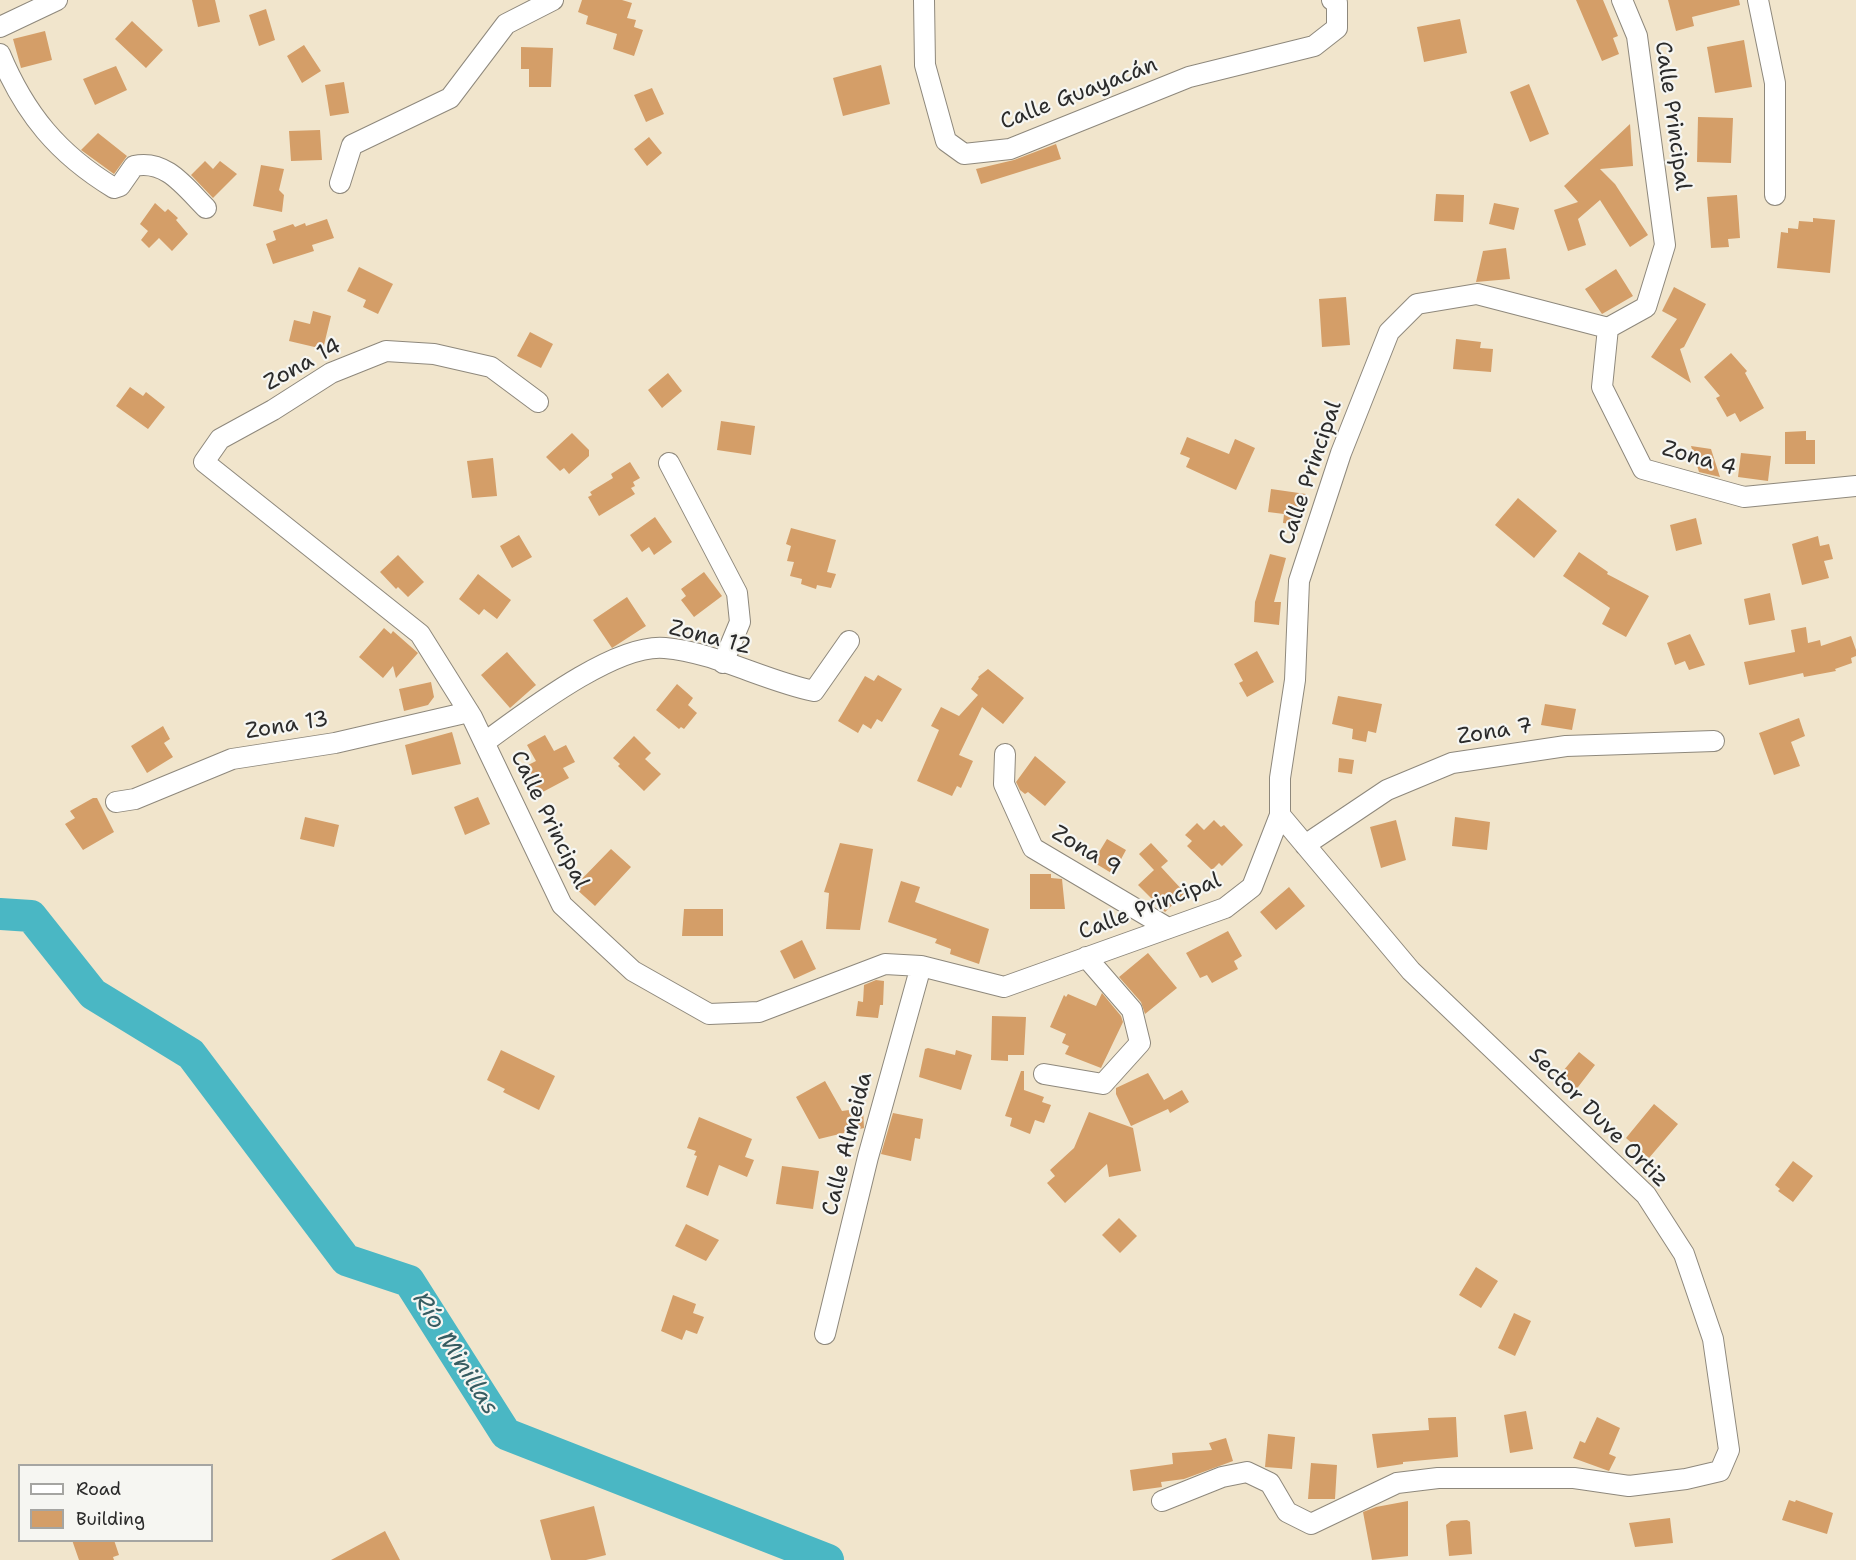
<!DOCTYPE html>
<meta charset="utf-8">
<style>
body{margin:0}
#map{position:relative;width:1856px;height:1560px;overflow:hidden;background:#f1e5cc;font-family:"Shantell Sans",sans-serif}
canvas{display:block}
.legend{position:absolute;left:18px;top:1464px;width:195px;height:78px;box-sizing:border-box;background:#f6f6f2;border:2px solid #a5a5a2;margin:0;padding:8px 10px;list-style:none;font-size:18px;color:#2b2b2b}
.legend li{display:flex;align-items:center;gap:12px;height:30px}
.legend b{width:30px;border:2px solid #a5a5a2}
</style>
<div id="map">
<canvas width="1856" height="1560"></canvas>
<ul class="legend">
<li><b style="height:8px;background:#fff"></b>Road</li>
<li><b style="height:16px;background:#d49e68"></b>Building</li>
</ul>
</div>
<script>
const c = document.querySelector('canvas').getContext('2d');
c.lineJoin = 'round';
function strokePath(path, color, width, dash) { c.strokeStyle = color; c.lineWidth = width; c.lineCap = dash ? 'butt' : 'round'; c.setLineDash(dash || []); c.stroke(path); }
function fill(path, color) { c.fillStyle = color; c.fill(path, 'evenodd'); }
function drawText(font, color, halo, rows, align = 'center') {
  c.font = font + ' "Shantell Sans",sans-serif'; c.lineWidth = 4.5; c.setLineDash([]); c.textBaseline = 'middle'; c.strokeStyle = halo; c.fillStyle = color; for (const [text, x, y, turn = 0] of rows) {
    c.save(); c.translate(x, y); c.rotate((+turn || 0) * Math.PI / 180); c.textAlign = isNaN(turn) ? turn : align; if (halo) c.strokeText(text, 0, 0); c.fillText(text, 0, 0); c.restore();
  }
}
strokePath(new Path2D(`
 M0,914L31,916L93,994L191,1054L346,1260L409,1281L506,1434L828,1560`), '#4ab7c4', 32);
fill(new Path2D(`
 M192,0H215L220,22L198,27Z
 M582,0H622L632,3L627,18L636,20L634,27L643,30L634,56L613,49L617,34L586,24L588,16L578,12Z
 M1576,0H1603L1618,36L1613,38L1619,54L1602,61Z
 M1668,0H1739L1740,5L1692,17L1694,26L1676,31Z
 M266,9L275,40L259,46L249,15Z
 M1460,19L1467,53L1424,62L1417,27Z
 M132,21L163,50L146,68L115,39Z
 M45,31L52,60L21,68L13,39Z
 M1744,40L1752,87L1715,93L1707,47Z
 M304,45L321,71L302,83L287,56Z
 M521,47L553,48L551,87H529V69H521Z
 M881,65L890,104L843,116L833,78Z
 M116,66L127,90L95,105L83,79Z
 M344,82L349,113L330,116L325,85Z
 M1529,84L1549,134L1530,142L1510,92Z
 M652,88L664,114L646,122L634,95Z
 M1698,117L1733,118L1731,163L1697,162Z
 M1630,124L1633,166L1600,169L1615,184L1648,235L1630,247L1600,200L1578,219L1586,245L1568,251L1554,210L1578,202L1564,186Z
 M320,130L322,160L291,161L289,131Z
 M98,133L127,156L114,174L81,150Z
 M649,137L662,153L647,166L634,149Z
 M1056,144L1061,159L981,184L976,169L1014,160Z
 M205,161L213,169L220,161L237,174L213,198L191,175Z
 M261,165L284,169L279,190L284,195L282,212L253,206Z
 M1436,194L1464,195L1463,222L1434,221Z
 M1737,195L1740,238L1728,239L1729,247L1711,248L1707,197Z
 M155,203L165,212L168,209L178,218L176,220L188,234L172,251L159,238L149,248L141,240L148,231L140,224Z
 M1494,203L1519,208L1514,230L1489,224Z
 M1813,218L1835,220L1830,273L1777,268L1781,232L1788,233V228L1798,229L1799,221L1813,222Z
 M327,219L334,238L312,245L314,251L273,264L266,244L276,240L273,231L293,224L295,227L305,223L306,226Z
 M1506,248L1510,279L1476,282L1483,251Z
 M359,267L393,284L378,314L363,307L366,300L347,291Z
 M1616,269L1633,296L1602,314L1585,289Z
 M1674,287L1706,304L1684,347L1680,349L1691,383L1651,357L1677,319L1662,311Z
 M1346,297L1350,345L1322,347L1319,299Z
 M313,311L331,316L323,349L289,341L294,320L310,324Z
 M530,332L553,344L541,368L517,356Z
 M1456,339L1481,342L1480,348L1493,349L1491,372L1453,369Z
 M1731,353L1747,371L1745,373L1764,408L1740,422L1735,413L1727,417L1716,398L1720,396L1704,377Z
 M668,373L682,391L662,408L648,390Z
 M130,387L143,396L146,392L165,407L148,429L116,406Z
 M721,421L755,426L751,455L717,450Z
 M1806,431V440H1815V464H1785V432Z
 M572,433L589,450V456L569,474L564,468L560,471L546,457Z
 M1187,437L1229,454L1235,439L1255,448L1236,490L1186,467L1190,458L1180,454Z
 M1691,446L1711,449L1720,477L1699,472Z
 M1741,453L1771,456L1768,481L1738,477Z
 M493,458L497,496L472,498L467,461Z
 M630,462L640,478L633,482L635,486L631,488L635,494L599,516L588,497L592,495L590,492L613,478L611,474Z
 M1271,489L1306,494L1300,525L1283,523L1284,514L1268,512Z
 M1518,498L1557,531L1534,558L1495,525Z
 M655,517L672,542L654,555L649,547L642,552L630,535Z
 M1696,518L1702,544L1676,551L1670,525Z
 M791,528L836,540L827,572L836,574L831,588L817,585L816,589L801,584L802,579L790,576L794,562L787,561L791,546L786,544Z
 M519,535L532,557L512,568L500,546Z
 M1818,536L1820,546L1829,544L1833,559L1824,561L1829,578L1802,585L1792,544Z
 M1579,552L1608,572L1607,574L1649,596L1626,637L1602,624L1610,608L1563,576Z
 M1270,554L1286,558L1274,602H1281L1279,625L1254,622L1255,602Z
 M398,555L424,582L408,597L398,587L396,589L380,572Z
 M704,572L722,596L694,617L681,600L686,596L681,589Z
 M478,574L511,600L497,619L484,609L479,615L459,599Z
 M1770,593L1775,620L1749,625L1744,599Z
 M627,597L646,626L612,648L593,620Z
 M1806,627L1808,643L1820,640L1821,646L1851,636L1856,650V656L1851,658L1852,663L1835,669L1836,671L1804,677L1803,673L1749,685L1744,662L1795,652L1791,630Z
 M384,628L391,634L393,631L418,653L396,678L393,666L383,678L359,657Z
 M1690,634L1705,665L1689,670L1685,661L1675,665L1667,643Z
 M1257,651L1274,682L1247,697L1239,683L1243,681L1234,664Z
 M507,652L536,685L510,708L481,675Z
 M988,669L1024,698L1003,724L982,707L959,755L973,761L961,788L957,786L952,796L917,781L939,730L931,726L941,707L959,716L978,695L971,689L979,678L978,677Z
 M878,675L902,689L882,722L877,719L871,729L863,724L858,733L838,721L865,676L874,681Z
 M431,682L434,697L428,705L404,711L399,689Z
 M677,684L693,698L688,705L697,713L684,729L681,727L679,729L656,710Z
 M1338,696L1382,704L1376,733L1368,731L1366,742L1352,739L1353,729L1332,724Z
 M1545,704L1576,709L1572,730L1541,725Z
 M1799,718L1805,736L1791,742L1800,766L1774,775L1759,733Z
 M163,726L170,739L164,743L173,757L147,773L131,746Z
 M452,732L461,764L412,775L405,745Z
 M545,735L554,751L566,745L575,762L563,768L569,778L539,794L524,767L536,761L527,745Z
 M634,736L651,753L645,759L661,774L644,791L618,766L620,764L613,758Z
 M1035,756L1066,782L1045,806L1028,792L1025,794L1020,790L1016,782Z
 M1339,758L1354,760L1352,774L1338,772Z
 M478,797L490,824L465,835L454,807Z
 M93,798H97L114,832L83,850L65,824L75,818L70,811Z
 M305,817L339,825L334,847L300,839Z
 M1455,817L1490,822L1487,850L1452,846Z
 M1214,820L1221,827L1224,825L1243,845L1222,866L1219,863L1212,870L1187,846L1192,841L1185,835L1197,823L1204,830Z
 M1396,820L1406,860L1381,868L1370,827Z
 M1107,839L1126,850L1113,874L1093,862Z
 M840,843L873,849L860,930L826,929L829,893L824,892Z
 M1151,843L1168,861L1161,867L1185,893L1165,912L1138,885L1154,870L1139,854Z
 M611,849L631,867L595,906L574,887Z
 M1030,874H1051V878L1062,879L1065,909H1030Z
 M901,881L920,887L915,902L989,929L979,964L950,954L951,949L935,943L937,939L888,922Z
 M1289,887L1305,906L1276,930L1260,912Z
 M684,909H723V936H682Z
 M1228,931L1242,956L1234,961L1238,969L1212,983L1207,975L1200,978L1186,953Z
 M802,940L816,969L794,979L780,951Z
 M1148,953L1177,988L1145,1014L1141,1002L1119,977Z
 M876,980L884,981L883,1005H880L878,1018L856,1016L858,1001L863,1002L864,985Z
 M1102,993L1121,1016L1123,1022L1101,1068L1065,1054L1069,1046L1062,1043L1066,1034L1050,1027L1064,995L1066,997L1068,994L1096,1006Z
 M992,1016L1026,1017L1024,1055H1008V1061L991,1060Z
 M928,1048L955,1055L956,1050L972,1055L961,1090L919,1077L925,1049Z
 M501,1050L555,1076L539,1110L503,1092L505,1089L487,1080Z
 M1579,1052L1595,1065L1575,1091L1558,1077Z
 M1021,1071H1024V1090L1044,1097L1042,1102L1051,1105L1044,1123L1035,1120L1030,1134L1010,1126L1012,1118L1005,1116Z
 M1148,1073L1164,1100L1182,1090L1189,1102L1170,1113L1168,1109L1131,1126L1116,1094V1088Z
 M825,1081L842,1111L863,1108L864,1128L819,1139L796,1097Z
 M1654,1104L1678,1124L1649,1158L1626,1138Z
 M1089,1112L1133,1128L1141,1171L1109,1177L1107,1164L1065,1203L1047,1183L1055,1176L1050,1170L1074,1148Z
 M893,1113L923,1119L920,1139L915,1138L911,1161L881,1154Z
 M699,1117L752,1139L745,1157L754,1160L747,1177L719,1165L708,1196L686,1187L697,1156L694,1155L696,1151L687,1148Z
 M1793,1161L1813,1176L1793,1202L1778,1191L1780,1189L1775,1185Z
 M782,1166L819,1171L813,1209L776,1204Z
 M1119,1218L1137,1236L1120,1253L1102,1235Z
 M686,1224L719,1240L706,1261L675,1246Z
 M1476,1267L1498,1281L1481,1308L1459,1295Z
 M673,1295L696,1304L693,1313L704,1317L697,1334L686,1330L682,1340L661,1331Z
 M1514,1313L1531,1321L1515,1356L1498,1348Z
 M1526,1411L1533,1449L1510,1453L1504,1415Z
 M1456,1417L1458,1457L1403,1462V1464L1377,1468L1372,1434L1429,1430L1428,1418Z
 M1597,1417L1620,1428L1609,1454L1616,1457L1609,1471L1573,1458L1580,1441L1585,1443Z
 M1268,1434L1295,1437L1292,1469L1265,1467Z
 M1226,1438L1233,1461L1184,1479L1161,1482L1162,1487L1133,1491L1130,1470L1173,1464L1172,1453L1212,1450L1209,1443Z
 M1311,1463L1337,1465L1335,1499H1308Z
 M1789,1500L1795,1502L1796,1500L1833,1513L1827,1534L1782,1520Z
 M1408,1501V1556L1372,1560L1363,1512L1376,1507Z
 M594,1506L606,1555L586,1560H551L540,1520Z
 M1670,1518L1673,1543L1635,1547L1629,1523Z
 M1467,1520L1470,1522L1472,1554L1449,1556L1446,1525L1451,1521Z
 M385,1531L400,1560H331Z
 M72,1540H114L119,1555L113,1557L114,1560H79Z`), '#d49e68');
const minor = new Path2D(`
 M924,0L925,65L946,141L964,154L1010,149L1189,77L1314,46L1337,28V3L1332,0
 M1758,0L1775,83V195
 M0,27L57,0
 M0,54C25,114 58,154 114,188L120,186L134,166C166,159 185,187 206,208
 M340,183L352,145L450,98L506,24L553,0
 M1608,328L1602,387L1643,469L1744,497L1856,486
 M538,402L491,367L434,354L386,351L331,373L273,410L220,439L204,462L420,634L472,717L562,905L633,971L709,1014L759,1012L885,964L921,966L1004,987L1225,908L1252,887L1280,815V778L1295,680L1299,581L1341,453L1389,332L1417,304L1477,294L1608,328L1646,307L1665,245L1637,36L1622,0
 M669,463L737,593L740,622L723,663
 M485,742C525,713 615,643 665,648C714,652 765,681 814,691L849,641
 M1005,754L1004,784L1033,848L1168,928
 M116,802L135,799L232,759L335,743L469,712
 M1305,845L1387,790L1452,763L1566,746L1714,741
 M1044,1074L1103,1084L1140,1043L1132,1010L1086,957
 M825,1334L868,1157L921,966
 M1162,1501L1222,1477L1247,1472L1270,1483L1287,1512L1311,1524L1397,1483L1438,1478H1574L1629,1486L1686,1479L1720,1471L1729,1450L1713,1339L1684,1254L1646,1195L1411,971L1280,815`);
strokePath(minor, '#8e887c', 22);
strokePath(minor, '#fff', 20);
drawText('22px', '#2b2b2b', '#f6f6f2', [
 ["Calle Guayacán",1079,94,-21],
 ["Calle Principal",1672,116,82],
 ["Zona 14",303,365,-29],
 ["Zona 4",1699,459,16],
 ["Calle Principal",1311,473,-71],
 ["Zona 12",710,638,14],
 ["Zona 13",287,726,-9],
 ["Zona 7",1495,732,-9],
 ["Calle Principal",549,820,64],
 ["Zona 9",1086,851,31],
 ["Calle Principal",1150,907,-21],
 ["Sector Duve Ortiz",1598,1118,45],
 ["Calle Almeida",848,1144,-76]
]);
drawText('italic 24px', '#365c61', '#f6f6f2', [
 ["Río Minillas",455,1354,58]
]);
</script>
